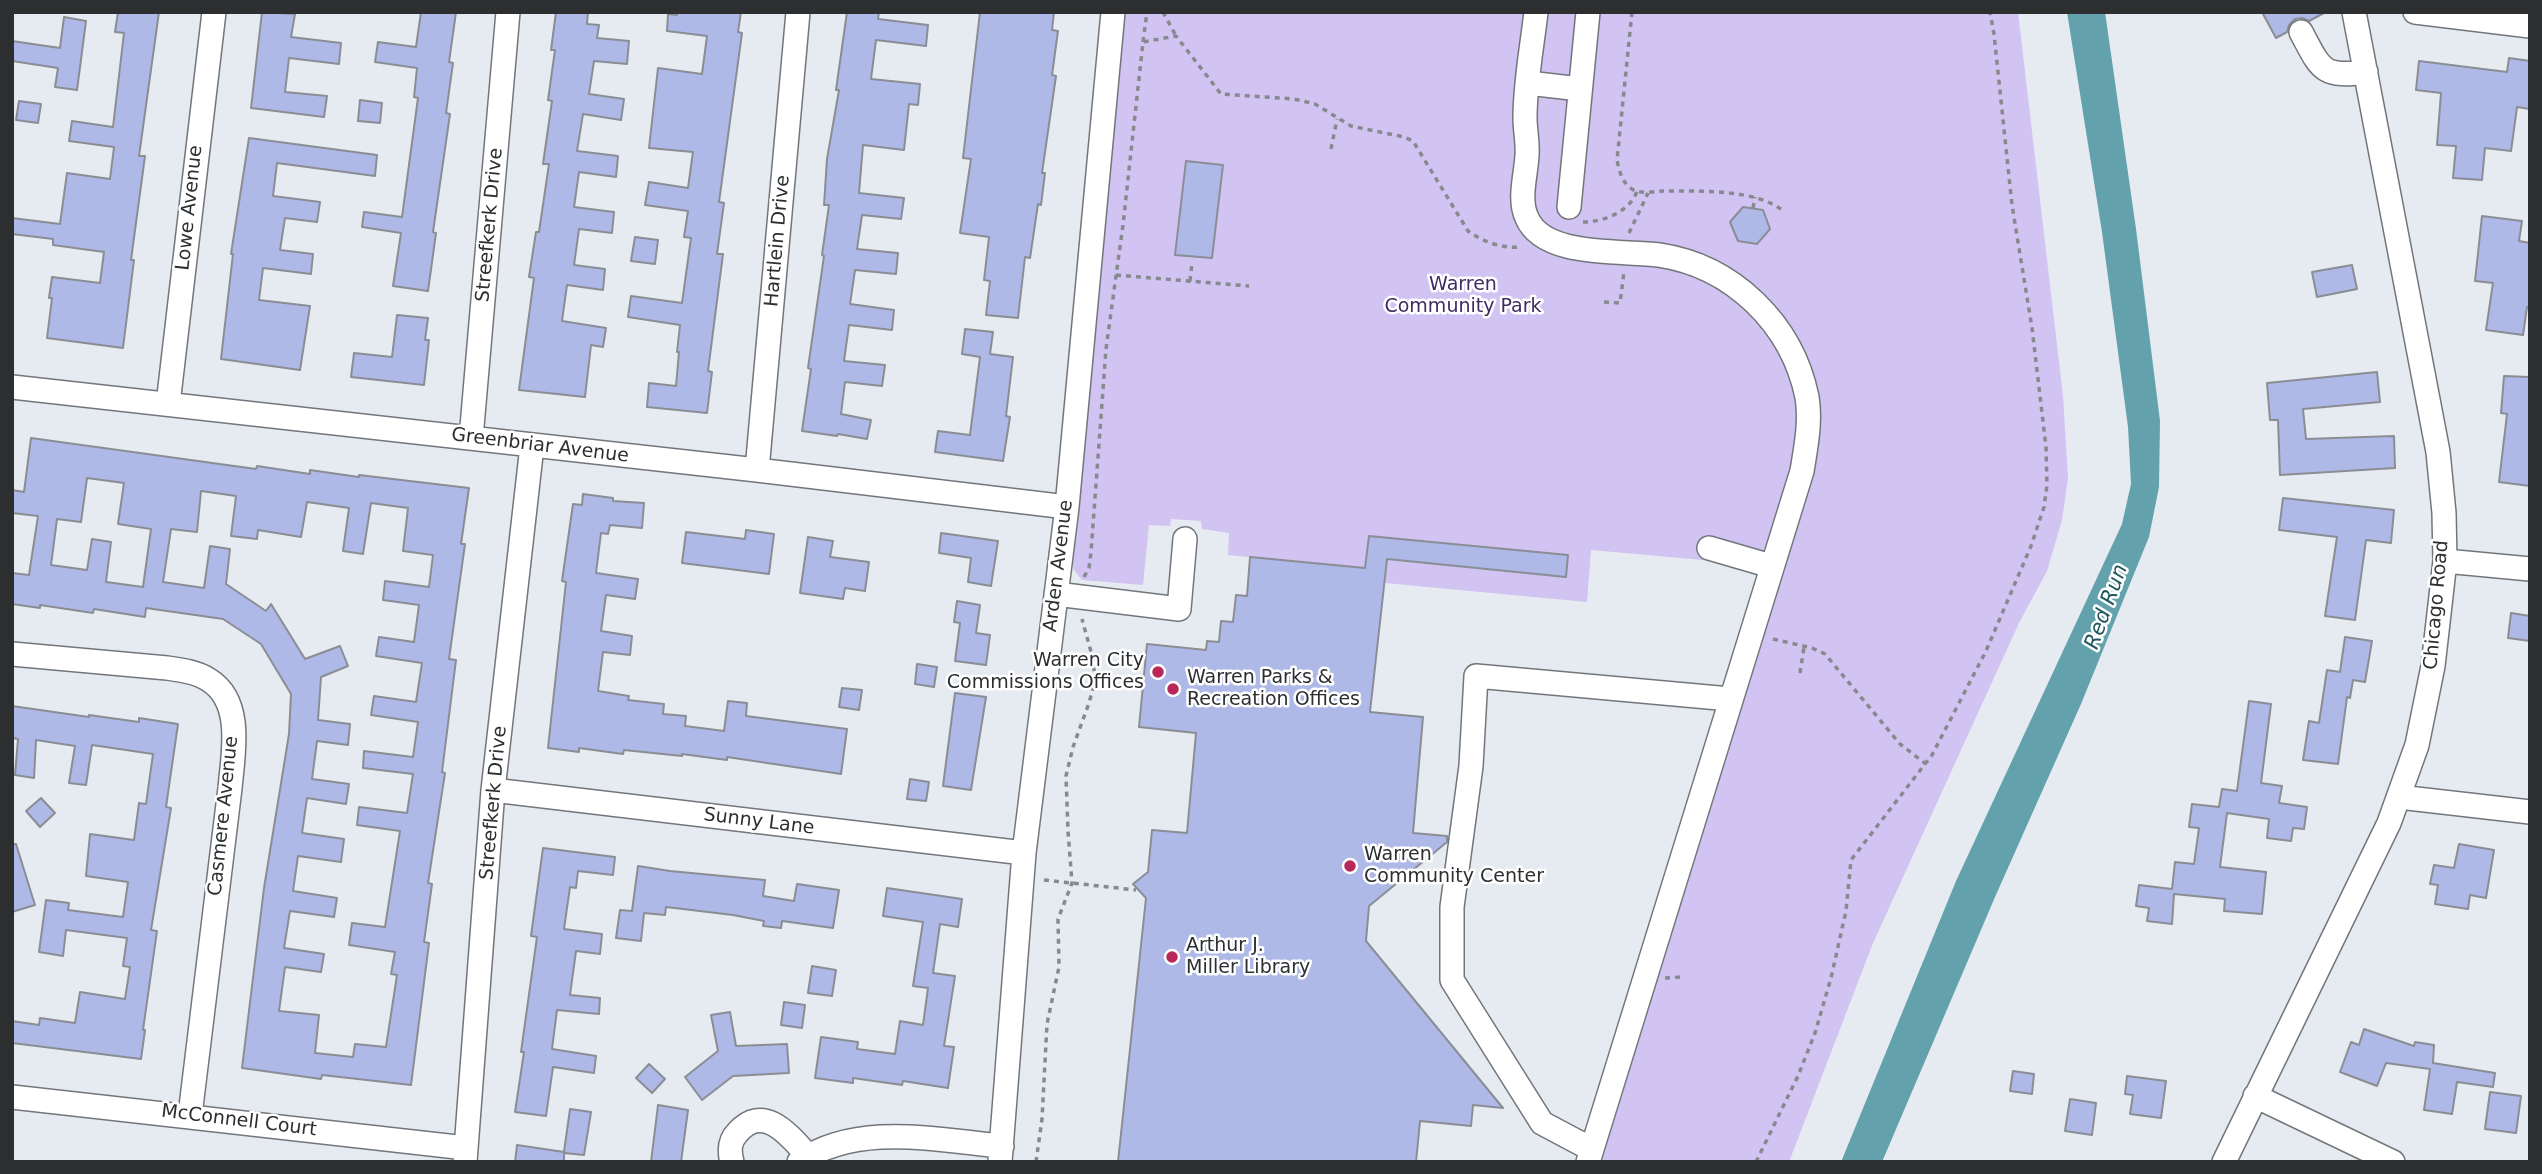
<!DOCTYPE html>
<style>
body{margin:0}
#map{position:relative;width:2542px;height:1174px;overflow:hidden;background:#e6ebf1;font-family:"DejaVu Sans",sans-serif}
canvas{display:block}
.frame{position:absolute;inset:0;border:14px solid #2c2e30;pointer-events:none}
</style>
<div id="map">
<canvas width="2542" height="1174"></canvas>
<div class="frame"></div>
</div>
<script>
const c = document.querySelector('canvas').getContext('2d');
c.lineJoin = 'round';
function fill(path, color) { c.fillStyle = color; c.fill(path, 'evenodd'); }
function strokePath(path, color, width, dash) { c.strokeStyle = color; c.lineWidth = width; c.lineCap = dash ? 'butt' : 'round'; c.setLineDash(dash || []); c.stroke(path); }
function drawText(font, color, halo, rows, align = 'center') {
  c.font = font + ' "DejaVu Sans",sans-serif'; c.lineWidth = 5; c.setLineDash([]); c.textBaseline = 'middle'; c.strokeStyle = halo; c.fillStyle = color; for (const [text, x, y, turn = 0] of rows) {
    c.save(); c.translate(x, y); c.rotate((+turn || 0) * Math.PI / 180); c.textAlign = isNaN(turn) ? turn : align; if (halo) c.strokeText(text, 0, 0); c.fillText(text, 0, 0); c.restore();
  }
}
fill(new Path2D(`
 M1124,12H2018L2063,396L2068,478L2062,520L2047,571L2019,623L1873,943L1789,1162H1601L1781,580L1750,573L1739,564L1709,555L1703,560L1591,550L1587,602L1385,583L1386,570L1228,555L1229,533L1202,529L1201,521L1171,519L1170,526L1149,525L1143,585L1082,580L1074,570L1071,561Z`), '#d1c3f2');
fill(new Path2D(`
 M2067,12H2105L2136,229L2160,421L2159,487L2149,537L2081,704L1995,897L1882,1162H1841L1956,881L2122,524L2131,484L2128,427L2102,232Z`), '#63a2ac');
const building = new Path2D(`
 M118,12H159L139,156H145L131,260H134L123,348L47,338L52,298H49L52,277L100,283L104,252L53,245V239L12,234V218L60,224L67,173L110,179L114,147L69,141L72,121L113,127L124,33L115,32Z
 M262,12L295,14L291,37L341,43L339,64L289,58L285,92L327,96L324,117L251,108Z
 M421,12H456L449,62L453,63L446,113L450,114L433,232L436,233L428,291L393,286L401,233L362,227L364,212L402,217L418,98L414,97L417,68L375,62L378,42L416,47Z
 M556,12H588L587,24L599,25L597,38L629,41L627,64L594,61L589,94L624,99L621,120L583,114L577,151L618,156L616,177L579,172L574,207L614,212L612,233L579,229L574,265L605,269L603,290L567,285L562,321L606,328L603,347L591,345L585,397L519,390L534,278L529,277L536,232H539L549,164H543L552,101L548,100L555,50H551Z
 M677,12H741L738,32L742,33L719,202L724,203L717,254H723L708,371L712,372L707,413L647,407L649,383L676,386L679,352H677L680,325L628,317L631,296L682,303L691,238L684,237L688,211L645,205L649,182L688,188L693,152L649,148L658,68L702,74L707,36L667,31L668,14L677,15Z
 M847,12H879L878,19L928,25L926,46L876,40L871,79L920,84L918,105L909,104L904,150L863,145L859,193L904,198L901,219L862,215L857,249L898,253L896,274L855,270L850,304L894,310L892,330L849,325L844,361L885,365L882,386L845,382L841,414L871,420L867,439L838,434L837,436L802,431L811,369L808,368L824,256L822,255L829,205H824L827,159L839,90H836Z
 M980,12H1054L1052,30L1058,31L1052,75L1056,76L1042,173H1045L1041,205L1038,204L1030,258L1025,257L1018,318L986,315L990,281L984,280L989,237L960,233L971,159L963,158Z
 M2262,12H2326L2309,21L2302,18L2295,19L2289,25L2287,32L2276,38Z
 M64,17L86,21L77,90L55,87L58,68L12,61V41L60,48Z
 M2509,58L2530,61V109L2517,107L2511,151L2485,148L2482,180L2453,178L2456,146L2437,145L2441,93L2416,90L2419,61L2507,72Z
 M360,100L382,103L380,123L358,121Z
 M19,101L41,104L38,123L16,120Z
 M249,138L377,155L375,176L277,163L273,196L320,202L317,222L285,218L280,250L313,254L311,274L263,268L259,300L310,306L300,370L221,359L233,254H231Z
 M1186,161L1223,165L1212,258L1175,255Z
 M1743,207L1763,210L1770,229L1757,244L1738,241L1730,222Z
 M2482,216L2522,221L2519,241L2530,243V308L2527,307L2523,335L2486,330L2493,283L2475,281Z
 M635,237L658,240L655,264L631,261Z
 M2352,265L2357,289L2317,297L2312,272Z
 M397,315L428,318L425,340H429L424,385L351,377L354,353L392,357Z
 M965,329L993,332L990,354L1013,357L1006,416L1010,417L1003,461L935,452L938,431L970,435L980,357L962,354Z
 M2377,372L2380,402L2303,409L2306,439L2394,436L2395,468L2280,475L2278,420H2270L2267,383Z
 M2504,376L2530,377V486L2499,482L2507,414L2501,413Z
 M31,438L256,469L257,466L310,474V470L359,477V475L469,488L461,544H465L449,659L456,660L442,772L445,773L428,883L432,884L424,942L429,943L411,1085L322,1075L321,1079L242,1068L264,888L289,734L291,694L261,644L223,619L146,608L145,617L94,609L93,613L40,605V608L12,604V573L29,575L38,516L12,513V490L24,492ZM87,478L124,483L118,524L151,529L143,587L106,582L111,542L92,539L87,570L51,565L57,519L81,522ZM201,491L236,496L231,536L257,539L258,530L301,537L307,502L349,508L343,551L363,554L371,503L408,508L403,551L433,555L429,587L385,581L383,600L419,605L414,642L379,637L376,656L422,663L416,702L374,696L371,715L418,722L413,757L364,751L363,768L413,774L407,813L359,807L357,825L400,831L385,927L352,923L349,945L395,952L391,974L397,975L386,1047L355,1044L353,1057L315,1053L319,1015L279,1011L285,967L321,972L324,954L284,948L290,911L334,917L337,898L293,891L298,856L341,862L344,839L302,833L307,798L346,804L349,784L312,779L317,741L348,745L350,724L318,720L321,677L348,666L340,646L305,659L271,604L266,611L226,584L230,549L210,546L204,588L163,582L171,529L197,532Z
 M583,494L613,498V501L644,503L642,528L610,525L608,534L601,533L596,573L638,579L635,599L606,595L601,631L632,636L630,655L603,652L598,691L629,696L628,700L664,704L663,714L686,716L685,726L724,731L728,701L747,703L746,716L847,729L841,774L727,757V760L682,754V756L624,750L623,754L579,748V752L548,748L566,582L562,581L573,504L582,505Z
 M2283,498L2394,510L2391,543L2366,540L2355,620L2325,616L2337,537L2279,530Z
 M746,530L774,534L769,574L682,563L686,532L745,539Z
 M941,533L998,541L991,586L968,582L971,558L939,553Z
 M1369,536L1568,555L1566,577L1387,559L1370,712L1423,717L1413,833L1447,836V842L1369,906L1366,941L1503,1108L1473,1105L1471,1126L1420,1121L1416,1162H1118L1146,898L1133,884L1148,872L1152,830L1187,833L1196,733L1139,727L1147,644L1206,650L1207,641L1219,642L1221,621L1233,622L1236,595L1247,596L1250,557L1365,568Z
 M808,537L833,541L830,557L869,562L865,591L845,588L843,599L800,593Z
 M957,601L980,605L976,633L990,635L986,665L955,661L960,623L954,622Z
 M2511,613L2530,616V641L2508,638Z
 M2345,637L2372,641L2365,682L2353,680L2350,698L2347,697L2338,764L2303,760L2309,721L2319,723L2327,670L2340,672Z
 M917,664L937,667L934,687L915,684Z
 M842,688L862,690L859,710L839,707Z
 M955,693L986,697L971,790L943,786Z
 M2249,701L2271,704L2261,783L2282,786L2279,803L2307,807L2304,829L2293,828L2291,841L2267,838L2269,819L2227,813L2220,867L2266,872L2262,914L2224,911L2225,899L2174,894L2172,924L2147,921L2149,908L2136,906L2139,885L2172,889L2175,862L2194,864L2199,828L2189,827L2192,804L2219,807L2222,789L2237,791Z
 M12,706L89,717V715L139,722V718L178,724L166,807L171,808L151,930L157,931L143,1030H145L141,1059L12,1043V1021L39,1025L40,1018L75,1023L80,992L125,999L130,967L123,966L127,938L66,930L63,956L39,952L46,900L69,903L68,910L123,917L128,882L86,876L90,834L134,840L139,803L146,804L153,754L92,745L86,785L69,783L75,746L36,740L34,778L15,775L18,739L12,738Z
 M910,779L929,782L926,801L907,799Z
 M41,798L55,813L40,827L26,811Z
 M12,844H16L35,905L12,912Z
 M2459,844L2494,850L2486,898L2470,895L2468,909L2435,904L2438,885L2430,884L2434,865L2454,868Z
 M543,848L615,857L613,875L578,871L576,888L570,887L564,929L602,934L600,954L576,951L570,995L600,998L599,1014L557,1010L552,1049L596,1056L594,1073L553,1067L546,1116L515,1112L524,1052H521L537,937L531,936Z
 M638,866L670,871L765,880L763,896L794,901L797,884L839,890L833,928L782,921L781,928L763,926L764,921L733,915L666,907L665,915L644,913L641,941L616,938L620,910L632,911Z
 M887,888L962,899L958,927L940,924L933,973L955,976L944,1046L954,1047L948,1088L903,1081L902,1085L853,1078V1083L815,1078L821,1037L858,1042L857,1049L895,1054L900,1021L923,1025L928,988L913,986L923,922L883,916Z
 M812,966L836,970L832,996L808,993Z
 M784,1002L805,1005L802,1028L781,1025Z
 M730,1012L736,1046L787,1044L789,1073L733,1076L702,1100L685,1077L718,1051L711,1015Z
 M2364,1029L2414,1046L2415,1042L2434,1045L2433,1063L2495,1073L2493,1087L2457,1082L2452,1114L2424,1110L2430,1069L2386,1063L2377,1086L2340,1072L2351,1042L2359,1045Z
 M649,1064L665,1079L652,1093L636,1078Z
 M2013,1071L2034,1074L2032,1094L2010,1091Z
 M2127,1076L2166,1081L2161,1118L2130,1114L2133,1095L2125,1094Z
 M2490,1092L2521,1096L2516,1133L2485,1129Z
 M2070,1099L2096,1103L2092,1135L2065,1131Z
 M658,1105L688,1110L681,1162H651Z
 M570,1109L591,1112L584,1155L564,1153V1162H515L517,1145L564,1152Z`);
fill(building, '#afb9e7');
strokePath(building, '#8b8d94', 2);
const minor = new Path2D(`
 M1536,12C1532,47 1525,83 1525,118C1525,130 1528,143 1527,155C1526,176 1518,199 1527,218C1544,258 1622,250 1659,255C1733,266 1792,324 1807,397C1811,421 1806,447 1802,471L1588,1162
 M2415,12L2530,26
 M2301,32C2321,69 2321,78 2366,72
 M1528,83L1580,89
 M1569,207L1588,12
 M12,387L757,470L1067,507
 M168,404L214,12
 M471,438L508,12
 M757,470L798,12
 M1709,548L1771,566
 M2445,561L2530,569
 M1056,594L1179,609L1185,539
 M12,654L167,668C181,670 197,672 209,680C244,702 233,754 230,788L190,1115
 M493,790L1024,853
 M2399,797L2530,812
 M2255,1096L2393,1162
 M12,1097L466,1148
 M1591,1149L1542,1123L1452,980V907L1471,766L1476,676L1730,699
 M465,1162L493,790L532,446
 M732,1162C729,1151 729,1141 738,1132C764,1103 789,1135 808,1156
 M799,1162C858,1122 936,1140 1002,1146
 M1000,1162L1024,853L1067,507L1113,12
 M2224,1162L2389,823L2417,745L2433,666L2445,561L2444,513L2438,452L2354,12`);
strokePath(minor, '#72767c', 26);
strokePath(new Path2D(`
 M1163,12L1176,36
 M1632,12L1617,160C1619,170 1622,183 1632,189C1641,195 1654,191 1664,191C1698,191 1755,189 1782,210
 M1143,42L1147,12
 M1331,149L1337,119
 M1753,208L1755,197
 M1583,222C1603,222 1630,212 1637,191
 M1629,233L1648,193
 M1116,275L1249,286
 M1190,281L1192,263
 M1604,302L1620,303L1624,272
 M1084,577L1089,568L1091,552L1106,349L1123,225L1143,42L1176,36L1221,94L1294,99L1315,104L1351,126L1404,137L1413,141L1468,231C1483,242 1503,249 1522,247
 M1773,639L1812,648L1825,654L1900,744L1926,764
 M1800,673L1804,647
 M1044,880L1136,890
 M1665,978L1681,977
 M1036,1162L1042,1119L1047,1024L1059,967L1058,919L1072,883L1068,831L1066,776L1073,747L1089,703L1095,681L1093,659L1082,619
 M1756,1162L1798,1076L1815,1033L1831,978L1846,911L1851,860L1932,755L1986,651L2031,546L2044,507L2047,485L2046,447L2032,328L2012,205L1994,34L1990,12`), '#868a8e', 3.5, [5, 5]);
strokePath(minor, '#fff', 23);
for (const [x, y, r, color] of [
 [1158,672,7,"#b8295a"],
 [1173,689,7,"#b8295a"],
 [1350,866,7,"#b8295a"],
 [1172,957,7,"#b8295a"]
]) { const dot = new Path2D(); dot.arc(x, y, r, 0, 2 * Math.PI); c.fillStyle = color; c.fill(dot); strokePath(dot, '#fff', 2.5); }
drawText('19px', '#2c2e30', '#fff', [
 ["Lowe Avenue",190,208,-84],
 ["Streefkerk Drive",490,225,-85],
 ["Hartlein Drive",778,241,-85],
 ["Greenbriar Avenue",540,446,7],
 ["Arden Avenue",1059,566,-83],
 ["Chicago Road",2437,605,-85],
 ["Streefkerk Drive",494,803,-85],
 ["Casmere Avenue",224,816,-84],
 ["Sunny Lane",759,822,7],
 ["McConnell Court",239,1121,7]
]);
drawText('19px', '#402b63', '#fff', [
 ["Warren",1463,285],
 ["Community Park",1463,307]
]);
drawText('19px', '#2c2e30', '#fff', [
 ["Warren City",1144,661,"right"],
 ["Commissions Offices",1144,683,"right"],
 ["Warren Parks &",1187,678],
 ["Recreation Offices",1187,700],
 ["Warren",1364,855],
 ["Community Center",1364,877],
 ["Arthur J.",1186,946],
 ["Miller Library",1186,968]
], 'left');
drawText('italic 21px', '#1f565d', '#fff', [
 ["Red Run",2107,607,-70]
]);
</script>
